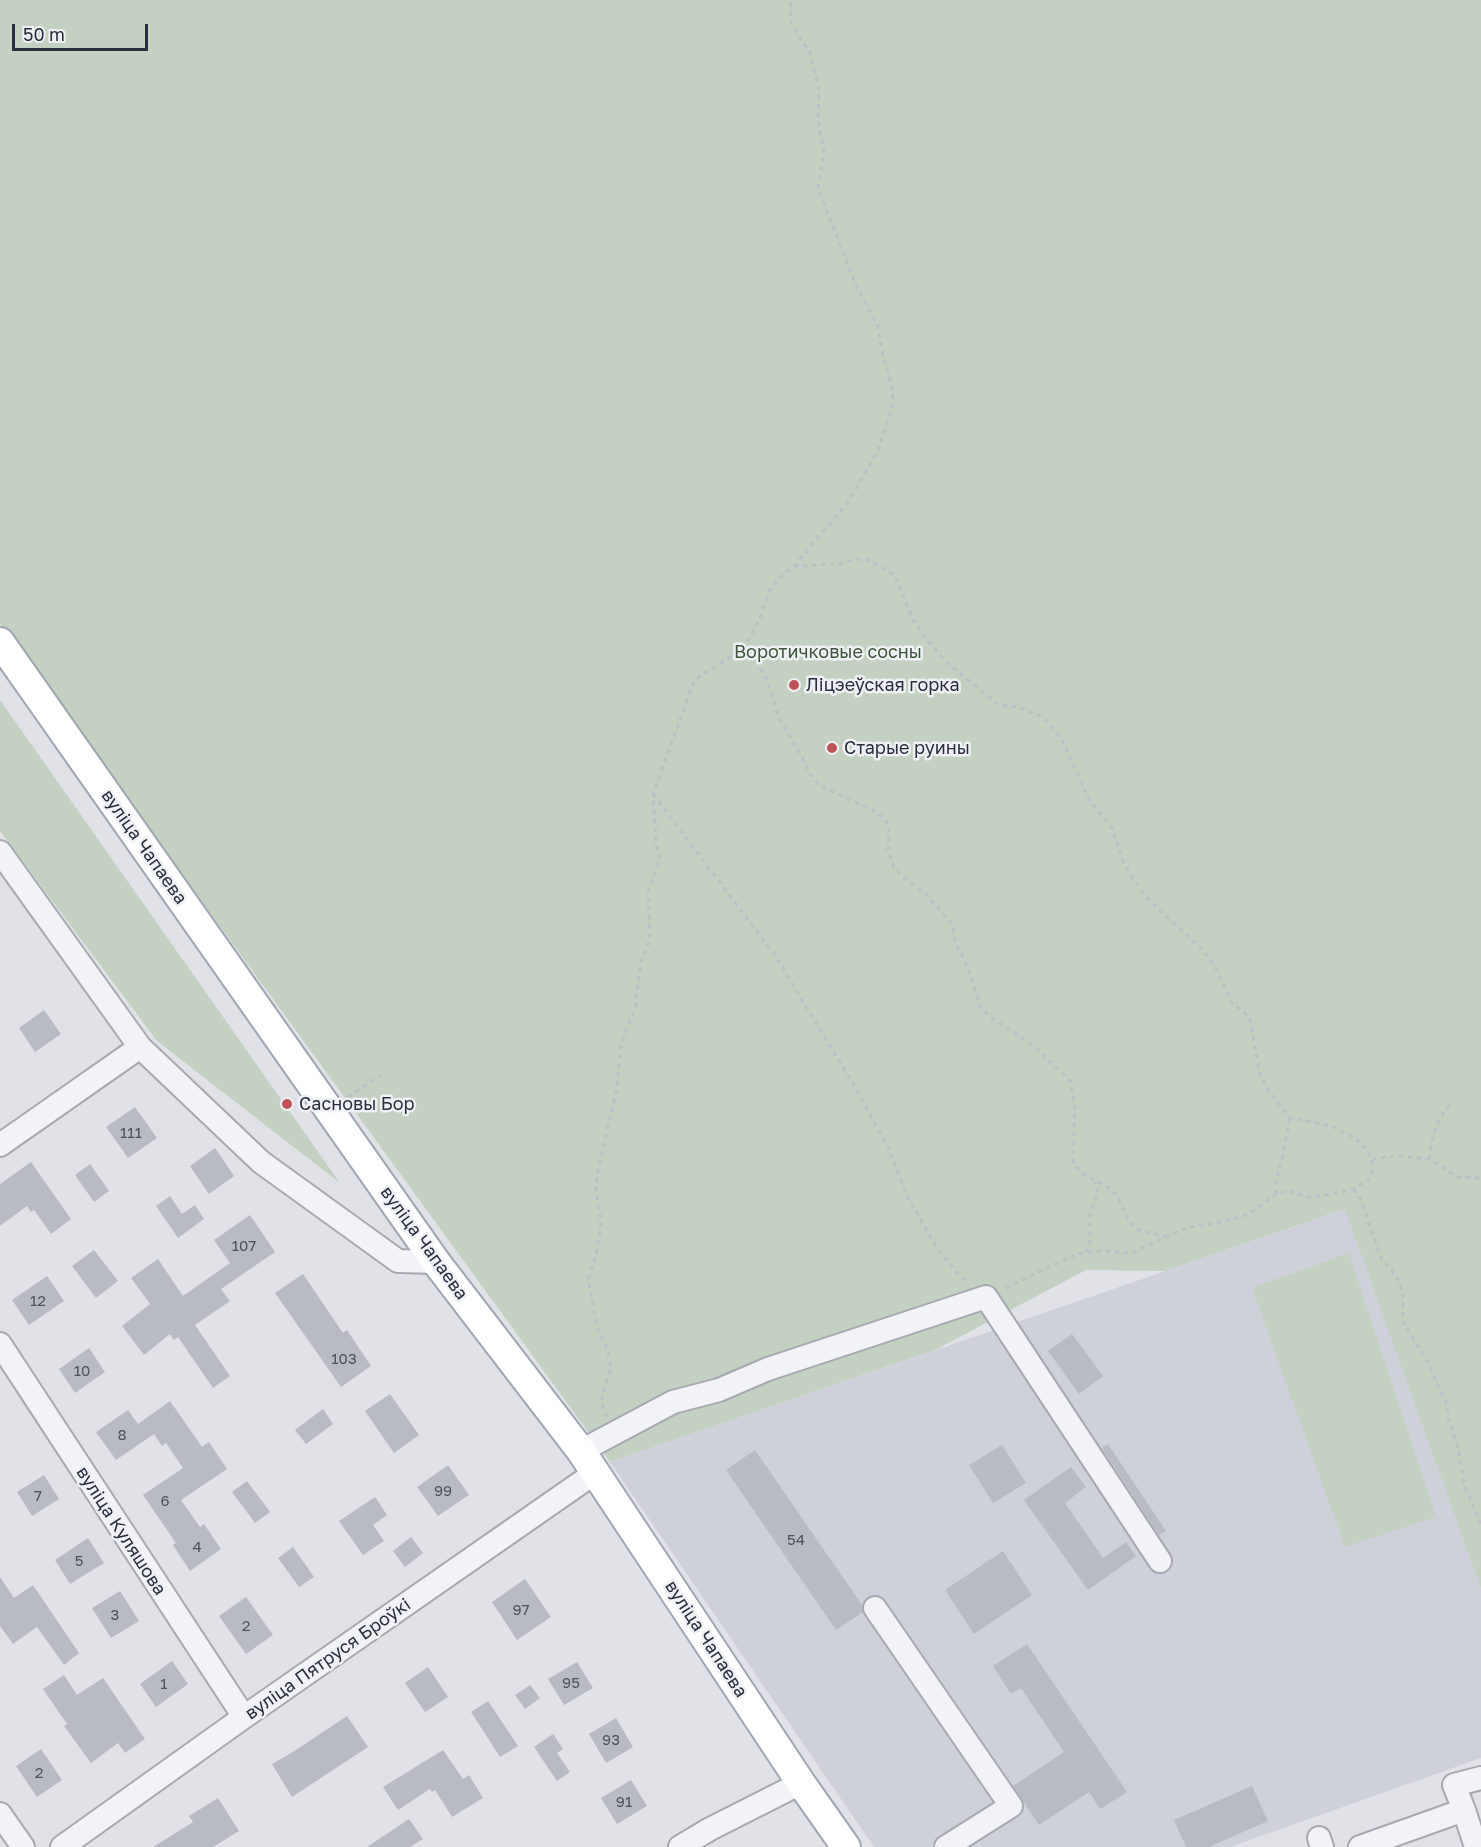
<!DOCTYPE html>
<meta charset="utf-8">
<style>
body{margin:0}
#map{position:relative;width:1481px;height:1847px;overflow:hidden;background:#e0e2e7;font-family:"Golos Text",sans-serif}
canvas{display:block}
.scale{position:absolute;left:12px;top:24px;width:136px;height:27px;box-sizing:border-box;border:3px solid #2a2f3d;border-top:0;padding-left:8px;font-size:18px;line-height:21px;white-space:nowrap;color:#2a2f3d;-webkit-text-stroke:4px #eff1f5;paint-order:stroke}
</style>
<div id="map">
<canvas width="1481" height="1847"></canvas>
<div class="scale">50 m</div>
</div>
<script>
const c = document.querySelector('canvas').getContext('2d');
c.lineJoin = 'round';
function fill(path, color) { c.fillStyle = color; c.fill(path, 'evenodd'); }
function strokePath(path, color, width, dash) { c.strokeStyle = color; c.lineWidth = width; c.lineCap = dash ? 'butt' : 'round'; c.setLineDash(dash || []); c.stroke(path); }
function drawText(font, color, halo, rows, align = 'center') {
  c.font = font + ' "Golos Text",sans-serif'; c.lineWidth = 5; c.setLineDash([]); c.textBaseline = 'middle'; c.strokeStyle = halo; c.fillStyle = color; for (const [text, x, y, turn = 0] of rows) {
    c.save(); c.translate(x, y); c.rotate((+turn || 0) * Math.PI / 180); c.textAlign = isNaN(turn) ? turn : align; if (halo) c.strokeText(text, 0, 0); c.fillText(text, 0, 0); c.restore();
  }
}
fill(new Path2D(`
 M1346,1209L1481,1589V1758L1230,1847H874L610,1462Z`), '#ced1d9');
fill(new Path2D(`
 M0,0H1481V1589L1345,1209L1165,1271L1086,1270L935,1350L610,1462L0,624Z
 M0,700L340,1183L157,1041L0,831Z
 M1349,1253L1436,1517L1345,1547L1252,1288Z`), '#c4d0c2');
fill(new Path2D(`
 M44,1010L61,1034L35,1052L19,1028Z
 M135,1107L157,1138L128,1158L106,1127Z
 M215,1148L234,1176L209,1194L190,1166Z
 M31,1162L71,1219L51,1234L34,1210L31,1212L27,1206L0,1226V1184Z
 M90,1164L109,1191L94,1202L75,1175Z
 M170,1196L182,1214L195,1205L204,1219L178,1238L156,1206Z
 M250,1215L275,1252L221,1289L230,1301L195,1325L230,1376L213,1388L178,1337L174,1340L170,1334L144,1355L122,1326L150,1304L131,1278L158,1259L183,1296L230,1263L214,1240Z
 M94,1250L118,1281L96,1298L72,1266Z
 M303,1274L343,1333L347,1330L371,1366L341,1387L275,1293Z
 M47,1276L64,1301L29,1325L12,1300Z
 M1072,1334L1103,1376L1079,1394L1048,1351Z
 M89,1348L105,1372L75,1393L59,1369Z
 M390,1394L419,1435L394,1453L365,1411Z
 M170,1401L202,1447L209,1442L227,1469L181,1500L200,1527L204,1524L221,1549L190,1571L173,1545L176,1543L143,1495L183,1468L166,1443L162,1446L154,1434L116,1460L96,1432L128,1410L138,1424Z
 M323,1409L333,1424L306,1444L295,1430Z
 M1108,1444L1166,1531L1159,1535L1102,1448Z
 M1002,1445L1026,1483L993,1503L969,1465Z
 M755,1450L862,1605L863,1612L836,1630L726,1470Z
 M448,1465L469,1495L438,1516L417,1487Z
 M1071,1467L1086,1487L1065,1503L1103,1558L1126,1542L1136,1556L1088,1590L1024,1500Z
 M44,1475L59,1499L32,1516L17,1492Z
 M247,1481L270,1512L255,1523L232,1492Z
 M375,1497L387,1515L373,1525L384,1541L363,1555L339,1521Z
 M411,1537L423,1553L405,1567L393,1551Z
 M88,1538L104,1563L70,1584L55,1560Z
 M293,1547L314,1577L299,1587L278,1558Z
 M1003,1551L1032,1595L974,1634L945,1590Z
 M0,1577L14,1598L33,1585L79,1653L64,1665L37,1627L13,1644L0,1626Z
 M525,1579L551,1617L517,1640L492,1602Z
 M120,1591L139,1621L111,1638L92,1608Z
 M246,1597L273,1635L246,1654L219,1616Z
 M1027,1644L1127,1792L1100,1809L1089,1792L1039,1825L1013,1786L1064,1752L1021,1688L1011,1694L993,1666Z
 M172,1661L188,1684L156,1707L140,1684Z
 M577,1662L593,1688L564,1705L548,1679Z
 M428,1667L448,1697L425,1712L405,1683Z
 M64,1675L77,1695L103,1678L145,1739L125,1753L118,1743L91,1763L64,1726L67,1724L43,1689Z
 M530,1685L540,1698L525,1709L515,1695Z
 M488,1701L518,1746L500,1757L471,1712Z
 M347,1716L368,1747L292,1797L272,1764L293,1752Z
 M616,1718L633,1747L606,1763L589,1734Z
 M553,1734L563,1749L557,1753L570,1772L557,1781L534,1747Z
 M41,1749L62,1780L37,1797L16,1766Z
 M443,1750L463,1779L469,1775L483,1798L452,1817L435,1790L432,1792L430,1789L398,1810L383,1787Z
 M631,1780L647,1806L617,1824L601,1798Z
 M1252,1786L1268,1821L1209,1847H1186L1174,1820Z
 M218,1798L239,1831L213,1847H153L193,1822L189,1816Z
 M409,1819L423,1839L410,1847H367Z`), '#b8bbc3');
const minor = new Path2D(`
 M0,852L140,1047L261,1162L398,1261L436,1262
 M0,1145L140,1047
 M0,1344L244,1717
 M581,1451L673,1402L719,1390L768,1369L986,1297L1160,1561
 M875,1608L1011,1806L946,1847
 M1464,1810L1454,1785L1481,1778
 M0,1814L23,1847
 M1319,1838L1322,1847
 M62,1847L244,1717L596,1472
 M680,1847L710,1829L801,1783
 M1360,1847L1464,1810L1476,1847`);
const major = new Path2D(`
 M0,642L436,1262L581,1451L801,1783L846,1847`);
strokePath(minor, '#a6a9b1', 26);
strokePath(major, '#a0a6b1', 32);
strokePath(new Path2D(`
 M794,566L839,564L856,559L868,560L882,568L895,576L913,620L928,641L946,662L999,705L1018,707L1041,716L1052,727L1062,740L1090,801L1112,828L1123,861L1132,878L1148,899L1203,950L1217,970L1231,1002L1246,1014L1250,1020L1260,1075L1268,1089L1290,1118L1332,1126L1355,1138L1367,1150L1372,1159V1173L1368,1180L1354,1189L1325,1195L1308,1197L1289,1191L1276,1194L1253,1211L1242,1217L1211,1224L1188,1227L1131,1253L1102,1251L1077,1254L1003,1289
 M745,646L755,658L767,680L779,718L802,757L809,773L818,783L827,789L873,810L885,819L889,827L888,850L893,866L900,874L927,895L952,924L956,944L964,958L981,1007L990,1017L1034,1046L1070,1081L1075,1106L1073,1162L1080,1172L1109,1188L1116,1194L1129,1222L1136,1228L1141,1231L1165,1236
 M653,794L774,954L855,1087L888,1147L906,1194L936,1247L958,1274L967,1282
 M348,1097L381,1075
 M1372,1159L1395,1156L1429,1159L1458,1177L1481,1178
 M1429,1159C1432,1138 1437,1115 1454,1102
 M1354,1189L1361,1200L1381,1258L1396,1275L1403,1293V1322L1427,1361L1447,1405L1448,1418L1458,1448L1465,1487L1481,1524
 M1276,1194C1274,1178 1281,1166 1284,1151C1286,1139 1287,1129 1290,1118
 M1086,1253L1090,1241V1212L1098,1195L1095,1181
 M607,1417L601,1402L611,1367L608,1351L597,1327L588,1279L596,1256L601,1223L596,1189L597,1175L617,1088L621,1044L635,1008L641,961L650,939L648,892L660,859L656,843L653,794L693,684L700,676L734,655L745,646L759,620L770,590L777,580L794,566L848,502L878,451L893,404L892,386L883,356L878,327L855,283L818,188L824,153L818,118L819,90L810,53L791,23V0`), '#bec0c6', 3, [4.5, 4.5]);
strokePath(minor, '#f2f3f6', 22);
strokePath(major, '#fff', 28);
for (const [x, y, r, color] of [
 [794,685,6,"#bf5259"],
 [832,748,6,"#bf5259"],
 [287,1104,6,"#bf5259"]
]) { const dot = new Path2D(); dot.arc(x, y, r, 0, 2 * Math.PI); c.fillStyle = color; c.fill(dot); strokePath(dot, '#eff1f5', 2); }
drawText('15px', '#4e525e', null, [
 ["111",131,1133],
 ["107",244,1246],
 ["12",38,1301],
 ["103",344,1359],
 ["10",82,1371],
 ["8",122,1435],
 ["99",443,1491],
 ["7",38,1496],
 ["6",165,1501],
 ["54",796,1540],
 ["4",197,1547],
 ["5",79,1561],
 ["97",521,1610],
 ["3",115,1615],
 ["2",246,1626],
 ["95",571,1683],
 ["1",164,1684],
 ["93",611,1740],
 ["2",39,1773],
 ["91",624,1802]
]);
drawText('18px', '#3c5739', '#eff1f5', [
 ["Воротичковые сосны",828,652]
]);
drawText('18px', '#2a2f3d', '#eff1f5', [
 ["Ліцэеўская горка",806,685],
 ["Старые руины",844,748],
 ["Сасновы Бор",299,1104]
], 'left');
drawText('18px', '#2a2f3d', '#eff1f5', [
 ["вуліца Чапаева",144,847,55],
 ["вуліца Чапаева",424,1243,54],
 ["вуліца Куляшова",121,1531,57],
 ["вуліца Чапаева",706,1639,57],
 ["вуліца Пятруся Броўкі",328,1659,-35]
]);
</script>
